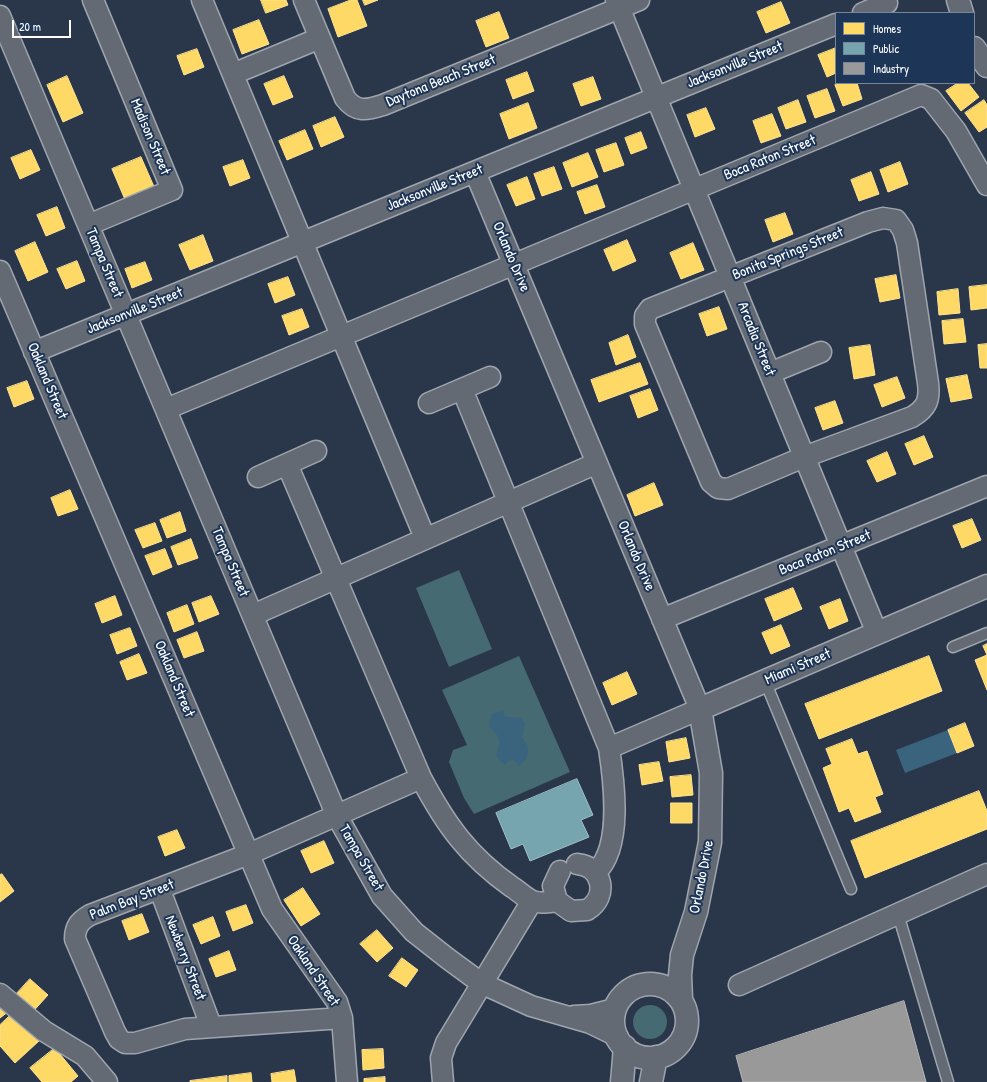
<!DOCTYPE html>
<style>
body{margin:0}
#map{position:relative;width:987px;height:1082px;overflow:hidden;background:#2a374a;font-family:"Patrick Hand",sans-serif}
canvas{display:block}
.legend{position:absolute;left:835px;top:12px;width:140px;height:72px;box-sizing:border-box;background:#1d3557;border:1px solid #77869a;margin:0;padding:5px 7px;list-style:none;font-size:12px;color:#fff}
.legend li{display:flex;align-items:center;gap:8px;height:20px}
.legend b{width:20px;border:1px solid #77869a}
.scale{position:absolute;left:12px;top:20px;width:59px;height:18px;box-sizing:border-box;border:2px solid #fff;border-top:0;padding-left:5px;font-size:12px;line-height:14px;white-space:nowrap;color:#fff;-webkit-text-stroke:3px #1d3557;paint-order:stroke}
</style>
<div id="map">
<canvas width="987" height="1082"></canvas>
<ul class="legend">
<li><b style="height:11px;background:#ffd966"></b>Homes</li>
<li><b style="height:11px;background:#76a5af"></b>Public</li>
<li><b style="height:11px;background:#999"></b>Industry</li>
</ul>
<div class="scale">20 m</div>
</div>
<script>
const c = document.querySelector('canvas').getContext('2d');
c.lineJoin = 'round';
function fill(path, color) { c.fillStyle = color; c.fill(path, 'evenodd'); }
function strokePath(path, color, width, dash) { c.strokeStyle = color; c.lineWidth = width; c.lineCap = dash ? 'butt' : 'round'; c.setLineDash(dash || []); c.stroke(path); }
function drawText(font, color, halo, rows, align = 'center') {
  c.font = font + ' "Patrick Hand",sans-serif'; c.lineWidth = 4; c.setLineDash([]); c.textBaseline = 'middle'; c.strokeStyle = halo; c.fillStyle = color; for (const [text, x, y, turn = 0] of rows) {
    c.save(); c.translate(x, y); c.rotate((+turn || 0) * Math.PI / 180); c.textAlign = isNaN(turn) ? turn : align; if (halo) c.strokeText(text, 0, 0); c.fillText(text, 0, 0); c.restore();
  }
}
fill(new Path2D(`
 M459,570L492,649L449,667L416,588Z
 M519,656L570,772L474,814L464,798L449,762L453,750L467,745L442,690Z
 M633 1022a17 17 0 1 1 34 0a17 17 0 1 1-34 0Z`), '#456a71');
fill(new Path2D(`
 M503,711L505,717L521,718L525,723L522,738C532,747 530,760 518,766L516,762L512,760L508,761L505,765C489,753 501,751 499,740C497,728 483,732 493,713Z
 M948,730L957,753L905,773L896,750Z`), '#3a647e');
const homes = new Path2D(`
 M261,0H286L288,5L266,13Z
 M351,0H357L367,26L338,37L328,9Z
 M363,0H378L365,5Z
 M781,2L790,23L766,33L757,12Z
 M499,12L509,38L486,47L476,21Z
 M259,20L269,44L242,54L233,30Z
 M836,48V73L827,77L818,55Z
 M197,49L204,67L184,75L177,56Z
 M527,72L534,91L513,99L506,80Z
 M67,76L83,113L63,122L47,85Z
 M284,76L293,97L273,105L264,84Z
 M593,77L601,99L581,106L573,84Z
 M839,83H857L862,99L843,106L835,85Z
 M958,83H968L979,97L961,111L946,91Z
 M827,89L835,111L815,118L807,96Z
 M798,100L806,122L786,129L778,108Z
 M984,100L987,105V127L979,132L965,113Z
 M528,103L537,128L509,139L500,114Z
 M706,108L715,129L695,137L687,115Z
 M772,114L781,136L761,143L753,121Z
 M335,117L344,137L321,147L313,126Z
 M305,130L313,149L287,160L279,141Z
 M641,132L647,148L631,154L625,138Z
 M616,143L624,165L604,172L596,150Z
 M31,150L40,170L20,179L11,158Z
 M588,153L598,177L572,187L563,163Z
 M141,157L155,189L126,202L112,169Z
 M243,160L250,178L230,186L223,167Z
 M900,162L908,184L888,192L880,170Z
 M554,167L562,189L542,196L534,174Z
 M871,172L879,194L859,201L851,180Z
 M527,177L535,199L516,206L507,185Z
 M597,185L605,207L585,214L577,192Z
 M57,207L65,228L46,236L37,215Z
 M785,213L793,234L773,242L765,220Z
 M203,235L213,261L190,270L179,245Z
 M627,240L636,261L613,271L604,250Z
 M35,242L48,272L28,281L15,251Z
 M693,243L704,270L681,279L670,253Z
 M77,261L85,281L66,289L57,269Z
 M145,262L152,280L132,288L125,269Z
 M896,275L900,298L880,302L875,279Z
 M288,277L295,295L275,303L268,284Z
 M987,285V308L971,310L969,287Z
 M958,289L960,313L939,315L937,292Z
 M719,307L727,329L707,336L699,314Z
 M302,309L309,327L289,335L282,316Z
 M963,319L966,342L944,344L942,321Z
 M628,335L636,357L616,365L609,343Z
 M987,344V368H980L978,345Z
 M870,345L875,375L854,379L849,348Z
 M640,363L648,384L599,402L591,380Z
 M967,375L972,398L951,402L946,379Z
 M897,377L905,398L882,407L874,385Z
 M27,381L34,399L14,407L7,388Z
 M650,389L658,410L638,418L630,396Z
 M835,401L843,423L823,430L815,408Z
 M924,436L933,457L914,465L905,444Z
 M887,452L896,474L877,482L867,461Z
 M654,483L663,505L635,516L627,495Z
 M70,490L78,509L58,516L51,498Z
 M180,512L186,531L167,538L160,520Z
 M972,519L981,540L962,548L953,526Z
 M155,523L162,541L143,548L135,530Z
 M191,539L198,558L178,565L171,547Z
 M165,549L172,567L153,575L145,556Z
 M793,588L802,609L774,621L765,599Z
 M115,596L122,615L102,623L95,604Z
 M211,596L219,614L199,622L192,603Z
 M840,599L848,621L829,629L820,607Z
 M187,605L194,624L174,632L167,613Z
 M781,625L790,646L771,654L762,633Z
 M130,628L137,646L117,654L110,635Z
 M197,632L204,651L184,658L177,640Z
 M987,644V690L975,660L987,655L983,646Z
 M139,654L147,673L127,680L120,662Z
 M929,656L942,691L819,739L805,704Z
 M627,672L637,694L612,705L603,683Z
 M965,723L974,746L957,753L948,730Z
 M686,738L690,758L669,762L666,742Z
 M852,739L858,754L867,751L883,794L875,797L881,812L855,822L849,808L839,812L823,768L832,764L826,749Z
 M659,762L663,781L642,785L639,765Z
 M691,775L693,795L672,797L670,777Z
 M979,791L987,811V829L865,878L851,841Z
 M671,803H692V823H671Z
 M177,830L185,848L165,856L158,837Z
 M324,841L334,863L311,873L301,851Z
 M2,874L14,891L0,902V875Z
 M303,888L320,914L301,926L284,900Z
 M246,905L253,923L233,931L226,912Z
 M142,914L149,932L129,940L122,921Z
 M213,917L220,936L201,944L193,925Z
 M377,930L393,948L377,962L360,944Z
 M229,951L236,970L216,977L209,959Z
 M402,958L418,970L406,987L389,976Z
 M30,979L48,995L29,1016L11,1000Z
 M0,1000L9,1011L0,1018Z
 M13,1013L39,1041L15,1063L0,1046V1025Z
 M55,1048L78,1076L71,1082H42L30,1068Z
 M383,1049L384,1068L363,1070L362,1050Z
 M294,1070L296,1082H272L271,1074Z
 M251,1073L252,1082H229V1076Z
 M227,1076V1082H190V1081Z
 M385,1077V1082H364V1079Z`);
fill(homes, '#ffd966');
strokePath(homes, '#ffe494', 1);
const public = new Path2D(`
 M577,779L593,815L581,820L589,837L530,861L523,844L511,849L496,813Z`);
fill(public, '#76a5af');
strokePath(public, '#9fc0c7', 1);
const industry = new Path2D(`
 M904,1001L926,1082H743L736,1056Z`);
fill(industry, '#999');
strokePath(industry, '#b8b8b8', 1);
const lane = new Path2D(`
 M953,647L987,633
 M765,681L851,889
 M898,914L948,1082`);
const street = new Path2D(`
 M202,0L425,538
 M304,0L345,98C356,113 367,110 383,105L639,0
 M616,0L877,633
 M863,13L887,3
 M0,16L337,816L382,896L414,932L447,958L481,983L531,1006L590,1023L617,1036
 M233,74L320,38
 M475,172L700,709L609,748
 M883,218L896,220L903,230L907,243L928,383C930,400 927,408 912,417L804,457L728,489L718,488L711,482L645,324V316L650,309L868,222Z
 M88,225L172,190L93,0
 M0,271L272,909L337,1002L342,1018L347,1082
 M34,352L836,24
 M770,373L821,352
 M462,389L609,748C614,781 623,847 596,872
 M429,403L490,377
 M166,409L921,95L931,99L956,131L987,185
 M287,464L421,778C446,825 468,856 512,887C519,891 526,899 533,901C540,904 549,902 557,901
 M258,477L316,451
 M253,615L597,463
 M662,619L987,486
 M560,871L553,886L557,901L571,911L587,910C609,897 603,866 577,864
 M160,890L211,1026
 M739,985L987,874
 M0,994L44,1031L85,1056L107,1082
 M574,1016L591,1015L615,1009
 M342,1018L185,1029L135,1043H125L119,1039L115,1032L75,939C75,926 80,921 90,915L249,854L421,778
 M443,1082L441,1058L446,1043L532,901`);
const secondary = new Path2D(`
 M958,0L962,13
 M974,48L987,66
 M613 1021a37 37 0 1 1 74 0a37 37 0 1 1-74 0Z
 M681,999L680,975L682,955L696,912L710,842L711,773L700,709L987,586
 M622,1082L625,1047
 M651,1082L656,1057`);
strokePath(lane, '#9fa5ae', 13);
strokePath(street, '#9fa5ae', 23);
strokePath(secondary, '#9fa5ae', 25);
strokePath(lane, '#636a74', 10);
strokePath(street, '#636a74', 20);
strokePath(secondary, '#636a74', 22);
drawText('15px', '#fff', '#1d3557', [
 ["Jacksonville Street",735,65,-22],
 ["Daytona Beach Street",441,81,-22],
 ["Madison Street",150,137,67],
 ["Boca Raton Street",770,158,-22],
 ["Jacksonville Street",435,188,-22],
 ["Bonita Springs Street",788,254,-22],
 ["Orlando Drive",511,257,67],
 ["Tampa Street",104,263,67],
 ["Jacksonville Street",135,311,-22],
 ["Arcadia Street",756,339,68],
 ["Oakland Street",47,381,67],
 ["Boca Raton Street",825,553,-22],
 ["Orlando Drive",636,556,67],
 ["Tampa Street",230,562,67],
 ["Miami Street",798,667,-23],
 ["Oakland Street",174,679,67],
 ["Tampa Street",361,858,60],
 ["Orlando Drive",702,877,-79],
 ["Palm Bay Street",132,900,-21],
 ["Newberry Street",185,958,69],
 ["Oakland Street",313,971,56]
]);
</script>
